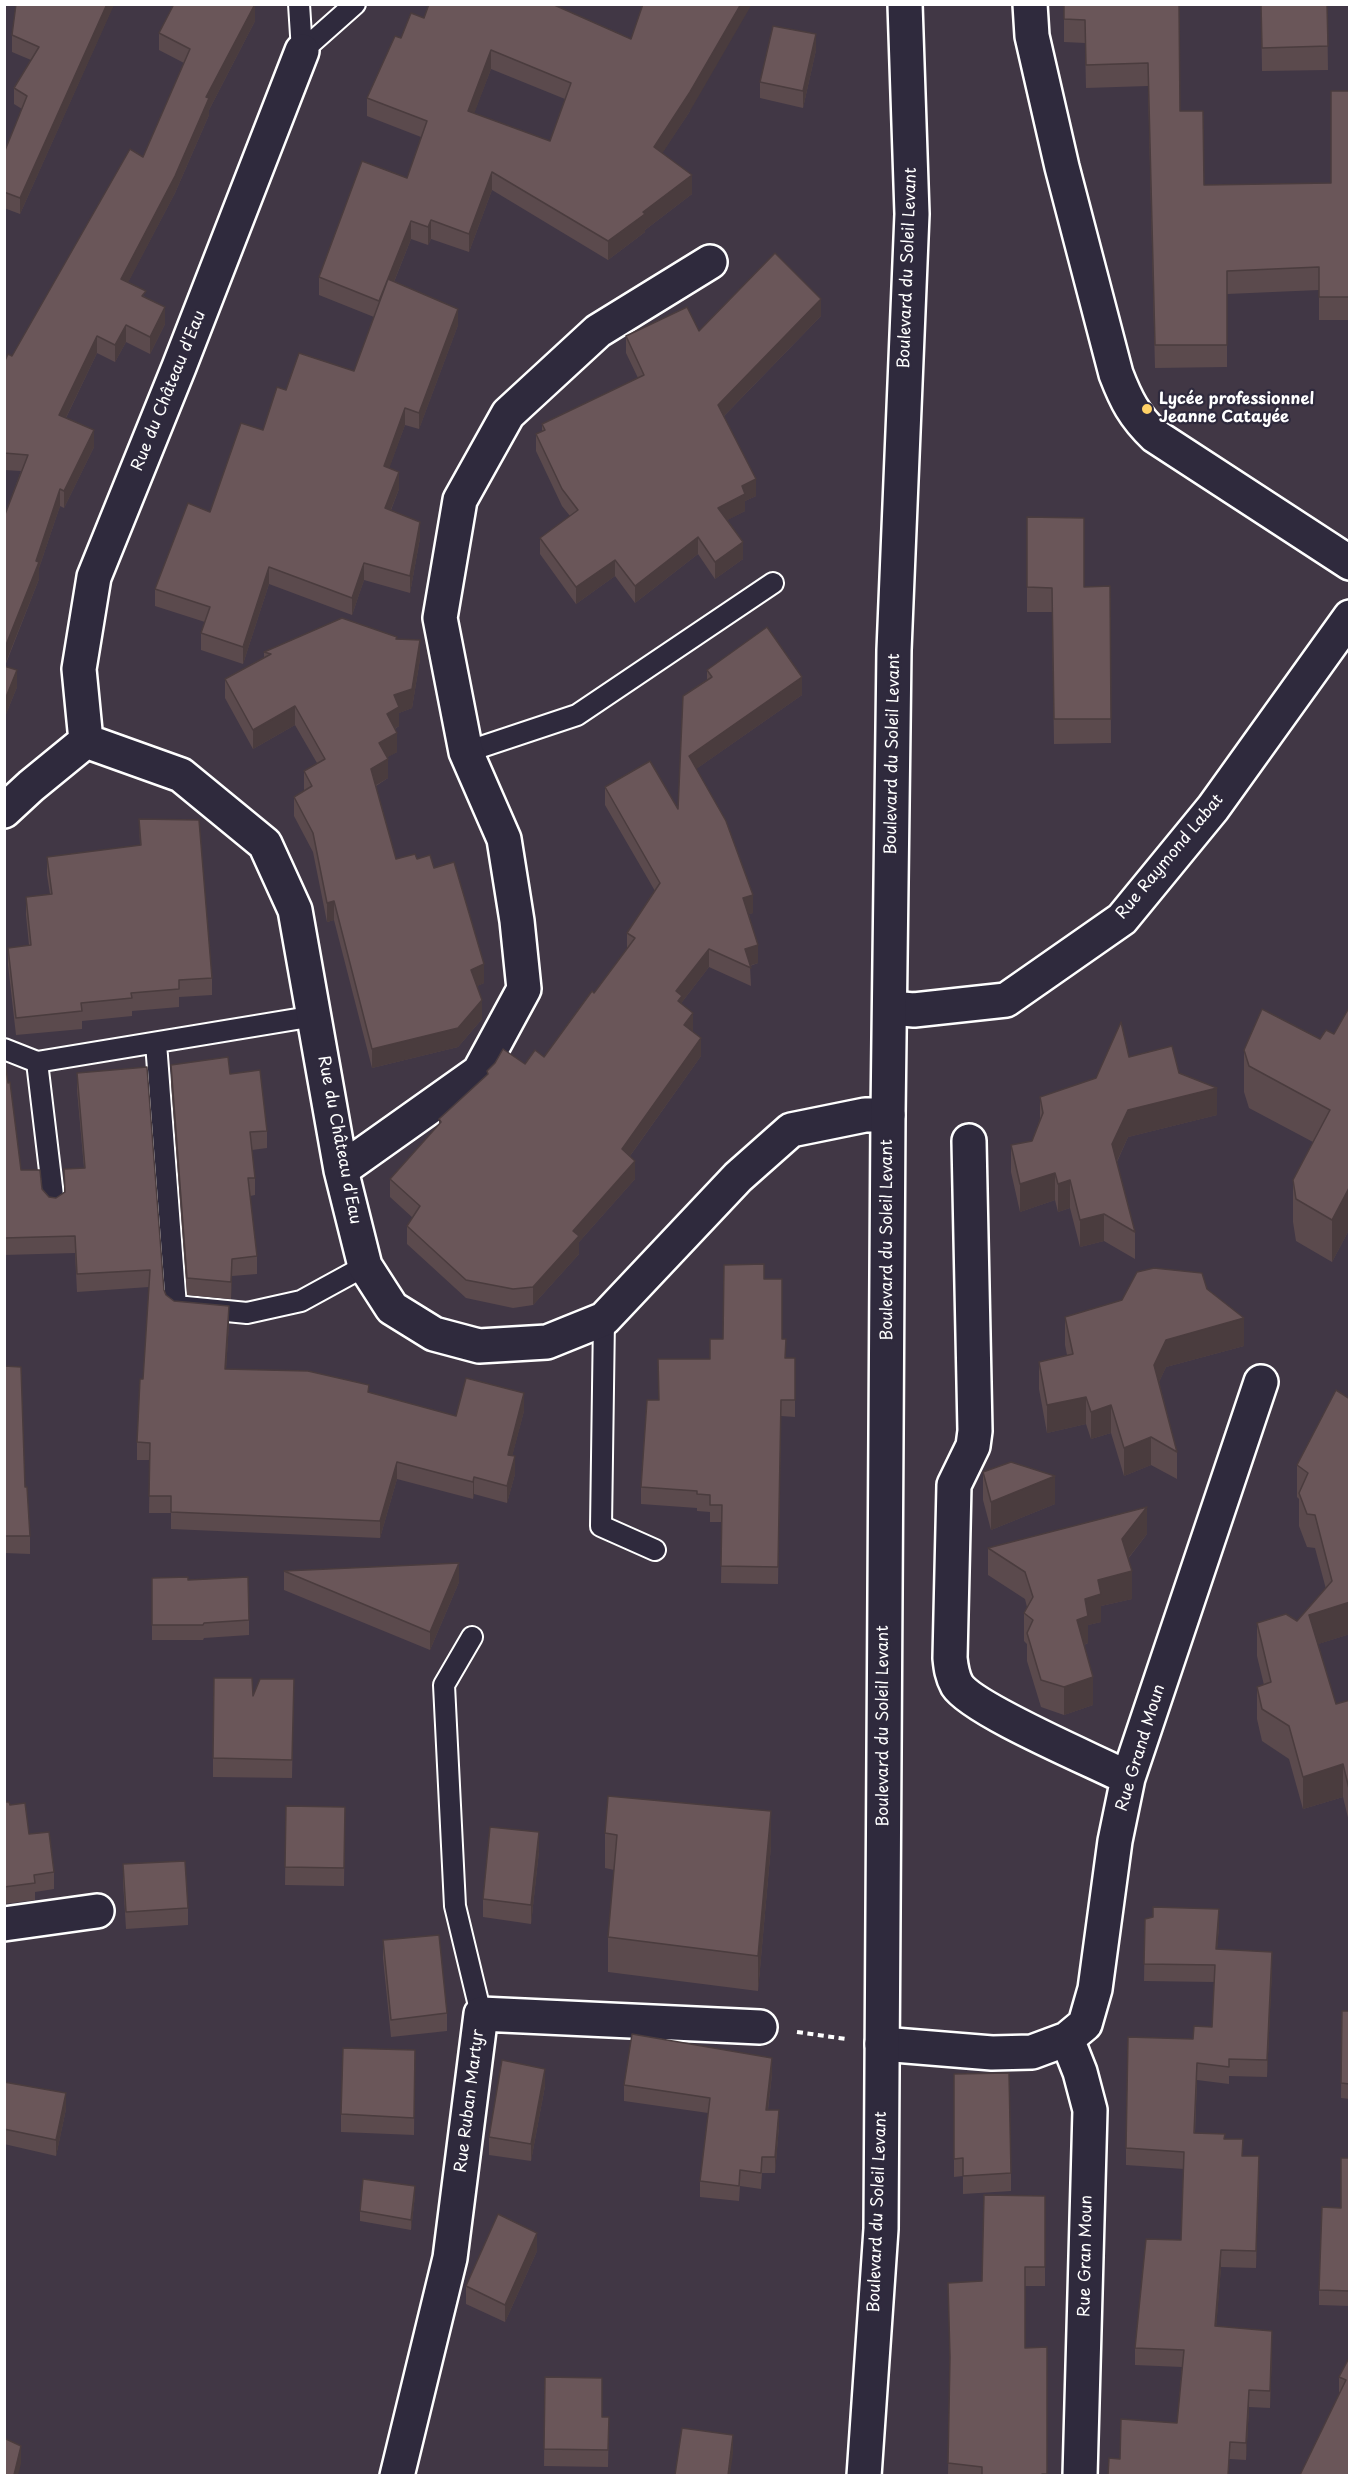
<!DOCTYPE html>
<meta charset="utf-8">
<style>
body{margin:0}
#map{position:relative;width:1354px;height:2480px;overflow:hidden;background:#413745;font-family:"Playpen Sans",sans-serif}
canvas{display:block}
.frame{position:absolute;inset:0;border:6px solid #fff;pointer-events:none}
</style>
<div id="map">
<canvas width="1354" height="2480"></canvas>
<div class="frame"></div>
</div>
<script>
const c = document.querySelector('canvas').getContext('2d');
c.lineJoin = 'round';
function strokePath(path, color, width, dash) { c.strokeStyle = color; c.lineWidth = width; c.lineCap = dash ? 'butt' : 'round'; c.setLineDash(dash || []); c.stroke(path); }
function fill(path, color) { c.fillStyle = color; c.fill(path, 'evenodd'); }
function drawText(font, color, halo, rows, align = 'center') {
  c.font = font + ' "Playpen Sans",sans-serif'; c.lineWidth = 4.5; c.setLineDash([]); c.textBaseline = 'middle'; c.strokeStyle = halo; c.fillStyle = color; for (const [text, x, y, turn = 0] of rows) {
    c.save(); c.translate(x, y); c.rotate((+turn || 0) * Math.PI / 180); c.textAlign = isNaN(turn) ? turn : align; if (halo) c.strokeText(text, 0, 0); c.fillText(text, 0, 0); c.restore();
  }
}
const lane = new Path2D(`
 M299,4L302,51
 M302,51L355,4
 M466,752L577,715L773,583
 M156,1043L176,1306L247,1313L301,1301L365,1266
 M4,1049L37,1062L315,1016
 M37,1062L54,1204
 M604,1319L601,1526L655,1550
 M472,1637L444,1685L455,1906L481,2014`);
const street = new Path2D(`
 M1030,4L1032,36L1062,167L1116,374C1126,400 1134,416 1155,436L1350,563
 M86,741L181,775L265,844L295,910L341,1170L365,1266L392,1308L434,1334L479,1346L547,1342L604,1319L738,1177L791,1130L865,1115H888
 M86,741L79,669L94,577L179,367L302,51
 M4,811L31,786L86,741
 M890,1008L914,1010L1006,1000L1122,919L1213,808L1350,617
 M969,1141L975,1431L973,1446L954,1485L950,1658C951,1668 952,1676 957,1685C973,1710 1095,1761 1128,1778
 M341,1170L479,1072L524,989L517,921L504,839L466,752L440,618L460,500L508,414L598,331L710,262
 M4,1924L97,1911
 M1067,2039L1080,2072L1090,2110L1080,2476
 M882,2044L992,2053L1032,2052L1067,2039L1085,2024L1095,1989L1115,1841L1128,1778L1261,1382
 M397,2476L450,2258L481,2014L760,2027`);
const secondary = new Path2D(`
 M864,2476L881,2229L888,1115L894,650L912,214L905,4`);
strokePath(lane, '#fff', 24);
strokePath(street, '#fff', 38);
strokePath(secondary, '#fff', 38);
strokePath(new Path2D(`
 M797,2032L846,2039`), '#fff', 4, [6, 4.5]);
strokePath(lane, '#2f2a3d', 20);
strokePath(street, '#2f2a3d', 33);
strokePath(secondary, '#2f2a3d', 33);
fill(new Path2D(`
 M114,4L20,214L4,208V153L22,109L14,104V88L31,60L12,52V35Z
 M1064,4H1179L1180,111L1204,185L1331,183L1350,91V320H1319V290L1227,294V367L1155,368L1148,86L1086,88L1085,43L1064,42Z
 M1261,4H1327L1328,70L1262,71Z
 M556,6L690,111L662,153L692,194L645,230V232L608,260L492,190L469,252L431,239L428,245L411,239L394,282L458,325L419,429L405,425L389,468L399,489L391,510L420,538L410,593L364,580L352,615L269,584L243,664L201,650V633L205,622L155,606V589L210,512L263,430L286,390L354,371L374,317L319,295V277L407,178L421,137L367,116V98L401,38L424,18ZM491,69L565,99L550,141L474,113Z
 M255,21L209,110V115L175,193L128,282L146,298L165,324L150,354L126,342L115,362L97,353L66,418L94,447L64,508L60,506L39,568V579L5,666L17,687L4,719V517L21,471L4,470V363L12,356L143,157L184,63L159,50V33Z
 M816,50L803,108L760,98V82Z
 M821,316L724,416L756,496L745,501V511L727,520L743,559L715,579L698,554L635,603L615,576L576,604L540,554V538L570,516L562,506L536,451V434L542,431V424L638,378L626,353V336L699,331Z
 M1027,517L1084,587L1110,586L1111,743L1054,744L1052,612H1027Z
 M397,639L420,659L412,708L399,713V726L395,729L397,752L387,757L388,778L376,786L396,859H417L434,868L484,983L477,986L482,1019L458,1047L372,1068L334,920L327,922L313,852L294,816V797L304,791V771L317,763L295,725L253,749L225,698V679L264,658V652Z
 M707,670L802,695L696,769L753,913L749,914L758,963L750,966L751,986L709,967L682,1002V1004L693,1031V1032L701,1056L630,1156L635,1179L579,1242V1254L533,1305L513,1308L466,1298L407,1244V1226L413,1218L390,1197V1179L439,1124V1119L487,1075V1071L525,1064L544,1057L594,993L627,949V933L655,891L605,805V787L678,809L707,681Z
 M139,819L212,978V995L179,997V1007L132,1011V1016L82,1021V1029L16,1035L8,965V948L29,945L26,915V897L50,894L47,875V857L140,845Z
 M1350,1006V1228L1332,1262L1296,1241L1293,1222V1180L1313,1142L1249,1108L1244,1092V1050L1320,1039L1334,1034Z
 M4,1055L21,1170L42,1189L49,1197L56,1198L64,1192V1169L84,1168L77,1090V1073L166,1295L174,1301L229,1323L226,1369L369,1393L456,1416L524,1411L512,1456L515,1474L507,1503L474,1494L473,1499L397,1479L380,1538L171,1529V1513H149L150,1460H137V1442L143,1379L149,1287L77,1292L75,1253L4,1255Z
 M1129,1057L1179,1073L1217,1115L1128,1137L1117,1162L1135,1232V1259L1104,1241L1080,1247L1070,1208L1058,1212L1055,1200L1020,1212L1011,1172V1145L1032,1141L1040,1119V1097L1096,1078Z
 M171,1065L230,1074L267,1131V1148L252,1150L255,1178V1195L250,1196L257,1256V1274L232,1276L231,1299L187,1295L171,1083Z
 M764,1279L782,1339L786,1358H795V1417L781,1416L778,1584L721,1583L722,1522H710V1512L697,1511V1508L641,1504V1487L659,1400L710,1359Z
 M1207,1289L1244,1346L1166,1367L1159,1382L1177,1452V1479L1151,1465L1124,1476L1111,1433L1091,1439L1086,1424L1047,1433L1039,1389V1362L1067,1355L1065,1345V1317Z
 M4,1366L25,1487L30,1536V1554L4,1553Z
 M1350,1399V1634L1318,1644L1336,1704L1350,1700V1826L1343,1797L1303,1809L1289,1759L1262,1741L1257,1719V1687L1264,1685L1257,1656V1623L1297,1621L1326,1589L1315,1548L1307,1547L1299,1526V1499L1297,1497V1465Z
 M983,1472L1055,1504L991,1530L983,1500Z
 M1147,1534L1128,1559L1132,1599L1101,1606V1622L1088,1625V1643L1084,1645L1093,1705L1064,1715L1041,1707L1027,1661V1644L1024,1641V1613L1027,1607L1025,1599L988,1575V1548Z
 M284,1571L459,1582L430,1650L284,1590Z
 M152,1578L188,1580L249,1620V1635L204,1638L203,1640H152Z
 M294,1679L292,1778L213,1777V1758L253,1696Z
 M4,1802L10,1805L54,1872V1889L35,1892V1900L4,1904Z
 M286,1806L345,1807L344,1886L285,1885Z
 M605,1833L771,1846L758,1991L608,1972V1937L614,1870L605,1868Z
 M539,1851L531,1924L483,1917V1899Z
 M123,1864L188,1908V1925L126,1929L123,1881Z
 M1145,1919L1219,1926L1217,1949L1272,1969L1267,2077L1229,2076V2084L1197,2080L1195,2133L1225,2139L1259,2173L1256,2268L1221,2267L1216,2327L1272,2348L1270,2408L1249,2407L1246,2460L1230,2459H1120L1177,2423L1182,2367L1135,2365V2348L1181,2240L1184,2169L1126,2165V2148L1193,2039L1212,2027L1214,1982L1144,1981Z
 M383,1940L447,2013V2031L391,2037L383,1958Z
 M1342,2011H1350V2099L1341,2098Z
 M415,2050L414,2135L341,2132V2114Z
 M772,2074L768,2110L779,2126L775,2173H762L761,2189L740,2186L739,2201L700,2197V2181L708,2113L624,2101V2085Z
 M954,2074L1011,2173V2191L963,2194V2176L954,2177Z
 M4,2082L66,2109L56,2156L4,2144Z
 M545,2086L531,2161L489,2155V2137Z
 M1350,2158V2306L1319,2305V2290L1341,2208Z
 M415,2195L411,2230L360,2221V2211Z
 M1045,2196V2286H1025V2348L1047,2347V2475H948L950,2368L948,2283L982,2281Z
 M537,2251L505,2322L466,2304V2286Z
 M1350,2356V2475L1340,2392H1339V2377Z
 M545,2377L602,2417H609L608,2467L544,2466Z`), '#5b4a4d');
fill(new Path2D(`
 M107,4H114V5L20,214V198Z
 M255,4V21L209,110V115L175,193L121,296V279L206,97Z
 M741,4H752L690,111L654,166V147Z
 M816,34V50L803,108V91Z
 M491,50V69L468,130V111Z
 M492,172V190L469,252V234Z
 M692,175V194L645,230V232L608,260V241L643,212Z
 M431,220V239L428,245V227Z
 M411,221V239L379,319V301Z
 M821,299V316L718,422V405Z
 M165,307V324L150,354V337Z
 M458,309V325L419,429V413Z
 M126,325V342L115,362V345Z
 M97,336V353L59,432V415Z
 M405,408V425L384,483V466Z
 M94,430V447L64,508V491Z
 M399,472V489L385,524V508Z
 M756,479V496L745,501V511L718,525V508L742,486Z
 M60,489V506L39,568V579L4,667V650Z
 M420,522V538L410,593V576Z
 M698,537V554L635,603V586Z
 M743,542V559L715,579V562Z
 M615,560V576L576,604V587Z
 M364,563V580L352,615V598Z
 M269,567V584L243,664V647Z
 M420,640V659L412,708L399,713V726L387,733V714L394,695Z
 M17,670V687L4,719V702Z
 M802,677V695L689,774V756Z
 M295,706V725L253,749V730Z
 M397,733V752L379,762V743Z
 M388,759V778L371,788V769Z
 M753,895V913L743,916V898Z
 M334,901V920L327,922V903Z
 M758,945V963L748,966L745,949Z
 M709,949V967L682,1002V1014L678,1019L676,991Z
 M484,964V983L471,989V970Z
 M482,1000V1019L458,1047L372,1068V1049Z
 M693,1013V1031L684,1043V1025Z
 M701,1038V1056L622,1167V1149Z
 M1217,1088V1115L1128,1137L1112,1172V1144L1128,1110Z
 M635,1161V1179L579,1242V1254L533,1305V1287L573,1231Z
 M1055,1173V1200L1020,1212V1184Z
 M1070,1180V1208L1058,1212V1184Z
 M1350,1186V1228L1332,1262V1220Z
 M1104,1214V1241L1080,1247V1220Z
 M232,1259V1276L231,1299V1282Z
 M229,1306V1323L225,1386V1369Z
 M1244,1318V1346L1166,1367L1154,1393V1365L1166,1340Z
 M524,1393V1411L508,1472V1455Z
 M1086,1397V1424L1047,1433V1405Z
 M1111,1405V1433L1091,1439V1412Z
 M1151,1437V1465L1124,1476V1448Z
 M515,1456V1474L507,1503V1486Z
 M397,1462V1479L380,1538V1521Z
 M1055,1476V1504L991,1530V1502Z
 M474,1477V1494L473,1499V1482Z
 M1147,1507V1534L1122,1566V1539Z
 M459,1563V1582L430,1650V1632Z
 M1132,1571V1599L1101,1606V1622L1088,1625V1643L1077,1647V1620L1085,1599L1098,1580Z
 M1350,1602V1634L1309,1647V1615Z
 M1093,1677V1705L1064,1715V1687Z
 M1343,1764V1797L1303,1809V1777Z
 M771,1811V1846L758,1991V1956Z
 M539,1832V1851L531,1924V1905Z
 M1219,1909V1926L1216,1966V1949Z
 M1272,1952V1969L1267,2077V2060Z
 M772,2058V2074L766,2125V2110Z
 M545,2069V2086L531,2161V2144Z
 M66,2093V2109L56,2156V2140Z
 M779,2110V2126L775,2173V2157Z
 M1259,2156V2173L1256,2268V2251Z
 M415,2186V2195L411,2230V2220Z
 M537,2233V2251L505,2322V2305Z
 M1221,2250V2267L1215,2344V2326Z
 M1272,2331V2348L1270,2408V2391Z
 M1249,2390V2407L1246,2460V2443Z
 M733,2435V2454L730,2475H728Z
 M21,2446V2464L18,2475H14Z`), '#4a3c3e');
const building = new Path2D(`
 M16,4H107L20,198L4,192V153L27,96L14,88L39,47L12,35Z
 M174,4H255L206,97L209,98L175,176L121,279L146,291L142,296L165,307L150,337L126,325L115,345L97,336L59,415L94,430L64,491L60,489L36,561L39,562L4,650V517L28,455L4,453V363L8,354L12,356L130,149L143,157L190,49L159,33Z
 M429,4H552L631,39L643,4H741L690,92L654,147L692,175L643,212L645,214L608,241L492,172L469,234L431,220L428,227L411,221L379,301L319,277L362,161L407,178L427,121L367,98L395,36L401,38L411,13L424,18ZM491,50L571,83L550,141L468,111Z
 M1064,4H1179L1180,111H1203L1204,185L1331,183V91H1350V297H1319V267L1227,271V345H1155L1148,63L1086,65L1085,20L1064,19Z
 M1261,4H1327L1328,46L1262,48Z
 M773,26L816,34L803,91L760,82Z
 M775,253L821,299L718,405L756,479L742,486L745,494L718,508L743,542L715,562L698,537L635,586L615,560L576,587L540,538L578,510L562,489L536,434L545,430L542,424L644,375L626,336L687,307L699,331Z
 M388,279L458,309L419,413L405,408L384,466L399,472L385,508L420,522L410,576L364,563L352,598L269,567L243,647L201,633L210,607L155,589L188,503L210,512L241,423L263,430L277,387L286,390L299,353L354,371Z
 M1027,517L1084,518V587L1110,586L1111,719H1054L1052,588L1027,587Z
 M342,618L397,637L396,639L420,640L412,689L394,695L399,707L387,714L397,733L379,743L388,759L371,769L396,859L415,854L417,859L430,855L434,868L454,862L484,964L471,970L482,1000L458,1028L372,1049L334,901L327,903L313,833L294,797L312,786L304,771L325,759L295,706L253,730L225,679L271,654L264,652Z
 M767,627L802,677L689,756L726,821L753,895L743,898L758,945L745,949L751,968L709,949L676,991L682,996L678,1001L693,1013L684,1025L701,1038L622,1149L635,1161L573,1231L579,1236L533,1287L513,1289L466,1280L407,1226L420,1206L390,1179L441,1122L439,1119L488,1074L487,1071L495,1063L503,1049L525,1064L535,1050L544,1057L592,991L594,993L635,938L627,933L660,883L605,787L650,761L678,809L683,696L712,677L707,670Z
 M4,666L17,670L4,702Z
 M139,819L199,820L212,978L179,980V989L131,993L132,998L81,1003L82,1011L16,1018L8,948L31,945L26,897L52,894L47,857L141,845Z
 M1350,1006V1186L1332,1220L1296,1199L1293,1180L1330,1110L1249,1066L1244,1050L1262,1009L1320,1039L1326,1030L1334,1034Z
 M1121,1022L1129,1057L1172,1046L1179,1073L1217,1088L1128,1110L1112,1144L1135,1232L1104,1214L1080,1220L1070,1180L1058,1184L1055,1173L1020,1184L1011,1145L1032,1141L1043,1113L1040,1097L1096,1078Z
 M4,1055L8,1083L10,1082L21,1170H40L42,1189L49,1197L56,1198L65,1192L64,1169L85,1168L77,1073L147,1067L164,1290L166,1295L174,1301L229,1306L225,1369L308,1371L369,1385L368,1392L456,1416L466,1378L524,1393L508,1455L515,1456L507,1486L474,1477L473,1482L397,1462L380,1521L171,1512V1496H149L150,1443L137,1442L140,1379H143L150,1270L77,1274L75,1236L4,1238Z
 M228,1057L230,1074L260,1070L267,1131L250,1132L255,1178H248L257,1256L232,1259L231,1282L187,1278L171,1065Z
 M764,1264V1279H782V1339H786L785,1358H795V1400H781L778,1567L721,1566L722,1505H710V1495L697,1494V1491L641,1487L647,1400H659L658,1359H710V1339H723L724,1265Z
 M1154,1268L1202,1273L1207,1289L1244,1318L1166,1340L1154,1365L1177,1452L1151,1437L1124,1448L1111,1405L1091,1412L1086,1397L1047,1405L1039,1362L1073,1354L1065,1317L1122,1300L1137,1272Z
 M4,1366L21,1367L25,1487H27L30,1536H4Z
 M1336,1390L1350,1399V1602L1309,1615L1336,1704L1350,1700V1793L1343,1764L1303,1777L1289,1726L1262,1709L1257,1687L1271,1682L1257,1623L1286,1614L1297,1621L1332,1581L1315,1515L1307,1514L1299,1493L1308,1473L1297,1465Z
 M1011,1462L1055,1476L991,1502L983,1472Z
 M1147,1507L1122,1539L1132,1571L1098,1580L1101,1594L1085,1599L1088,1616L1077,1620L1093,1677L1064,1687L1041,1680L1027,1633L1033,1620L1024,1613L1033,1597L1025,1572L988,1548Z
 M459,1563L430,1632L284,1571Z
 M188,1577V1580L248,1577L249,1620L204,1623L203,1625H152V1578Z
 M214,1678H252L253,1696L260,1679H294L292,1760L213,1758Z
 M608,1796L771,1811L758,1956L608,1937L617,1835L605,1833Z
 M4,1802H9L10,1805L25,1803L29,1834L49,1832L54,1872L34,1875L35,1883L4,1887Z
 M286,1806L345,1807L344,1868L285,1867Z
 M490,1827L539,1832L531,1905L483,1899Z
 M185,1861L188,1908L126,1912L123,1864Z
 M1153,1907L1219,1909L1216,1949L1272,1952L1267,2060L1229,2059V2067L1197,2063L1194,2133L1225,2134L1224,2139H1243L1242,2156H1259L1256,2251L1221,2250L1215,2326L1272,2331L1270,2391L1249,2390L1246,2443L1230,2442L1228,2475H1108L1109,2458L1120,2459L1121,2419L1177,2423L1184,2350L1135,2348L1146,2239L1181,2240L1184,2152L1126,2148L1128,2037L1193,2039L1194,2026L1212,2027L1215,1965L1144,1964L1145,1919L1153,1917Z
 M439,1935L447,2013L391,2020L383,1940Z
 M1342,2011H1350V2084L1341,2083Z
 M632,2034L772,2058L766,2110H779L775,2157H762L761,2173L740,2170L739,2186L700,2181L710,2098L624,2085Z
 M343,2048L415,2050L414,2118L341,2114Z
 M502,2060L545,2069L531,2144L489,2137Z
 M1009,2073L1011,2173L963,2176V2158L954,2159V2074Z
 M4,2082L66,2093L56,2140L4,2129Z
 M1341,2158H1350V2291L1319,2290L1322,2207L1341,2208Z
 M363,2179L415,2186L411,2220L360,2211Z
 M984,2195L1045,2196V2267H1025V2348L1047,2347V2474H1042V2475H982V2467L948,2463L950,2357L948,2283L982,2281Z
 M498,2214L537,2233L505,2305L466,2286Z
 M1350,2356V2475H1300L1346,2380L1339,2377Z
 M545,2377L602,2378V2417H609L608,2450L544,2449Z
 M682,2428L733,2435L728,2475H675Z
 M4,2438L21,2446L14,2475H4Z`);
fill(building, '#6a5659');
strokePath(building, '#4a3c3e', 1.5);
for (const [x, y, r, color] of [
 [1147,409,6,"#ffd166"]
]) { const dot = new Path2D(); dot.arc(x, y, r, 0, 2 * Math.PI); c.fillStyle = color; c.fill(dot); strokePath(dot, '#2f2a3d', 2); }
drawText('16px', '#fff', '#2f2a3d', [
 ["Boulevard du Soleil Levant",908,268,-88],
 ["Rue du Château d'Eau",169,391,-68],
 ["Boulevard du Soleil Levant",893,754,-89],
 ["Rue Raymond Labat",1170,857,-50],
 ["Rue du Château d'Eau",339,1140,79],
 ["Boulevard du Soleil Levant",888,1240,-90],
 ["Boulevard du Soleil Levant",884,1726,-90],
 ["Rue Grand Moun",1141,1748,-73],
 ["Rue Ruban Martyr",470,2101,-83],
 ["Boulevard du Soleil Levant",878,2212,-88],
 ["Rue Gran Moun",1086,2256,-89]
]);
drawText('bold 16px', '#fff', '#2f2a3d', [
 ["Lycée professionnel",1159,400],
 ["Jeanne Catayée",1159,418]
], 'left');
</script>
